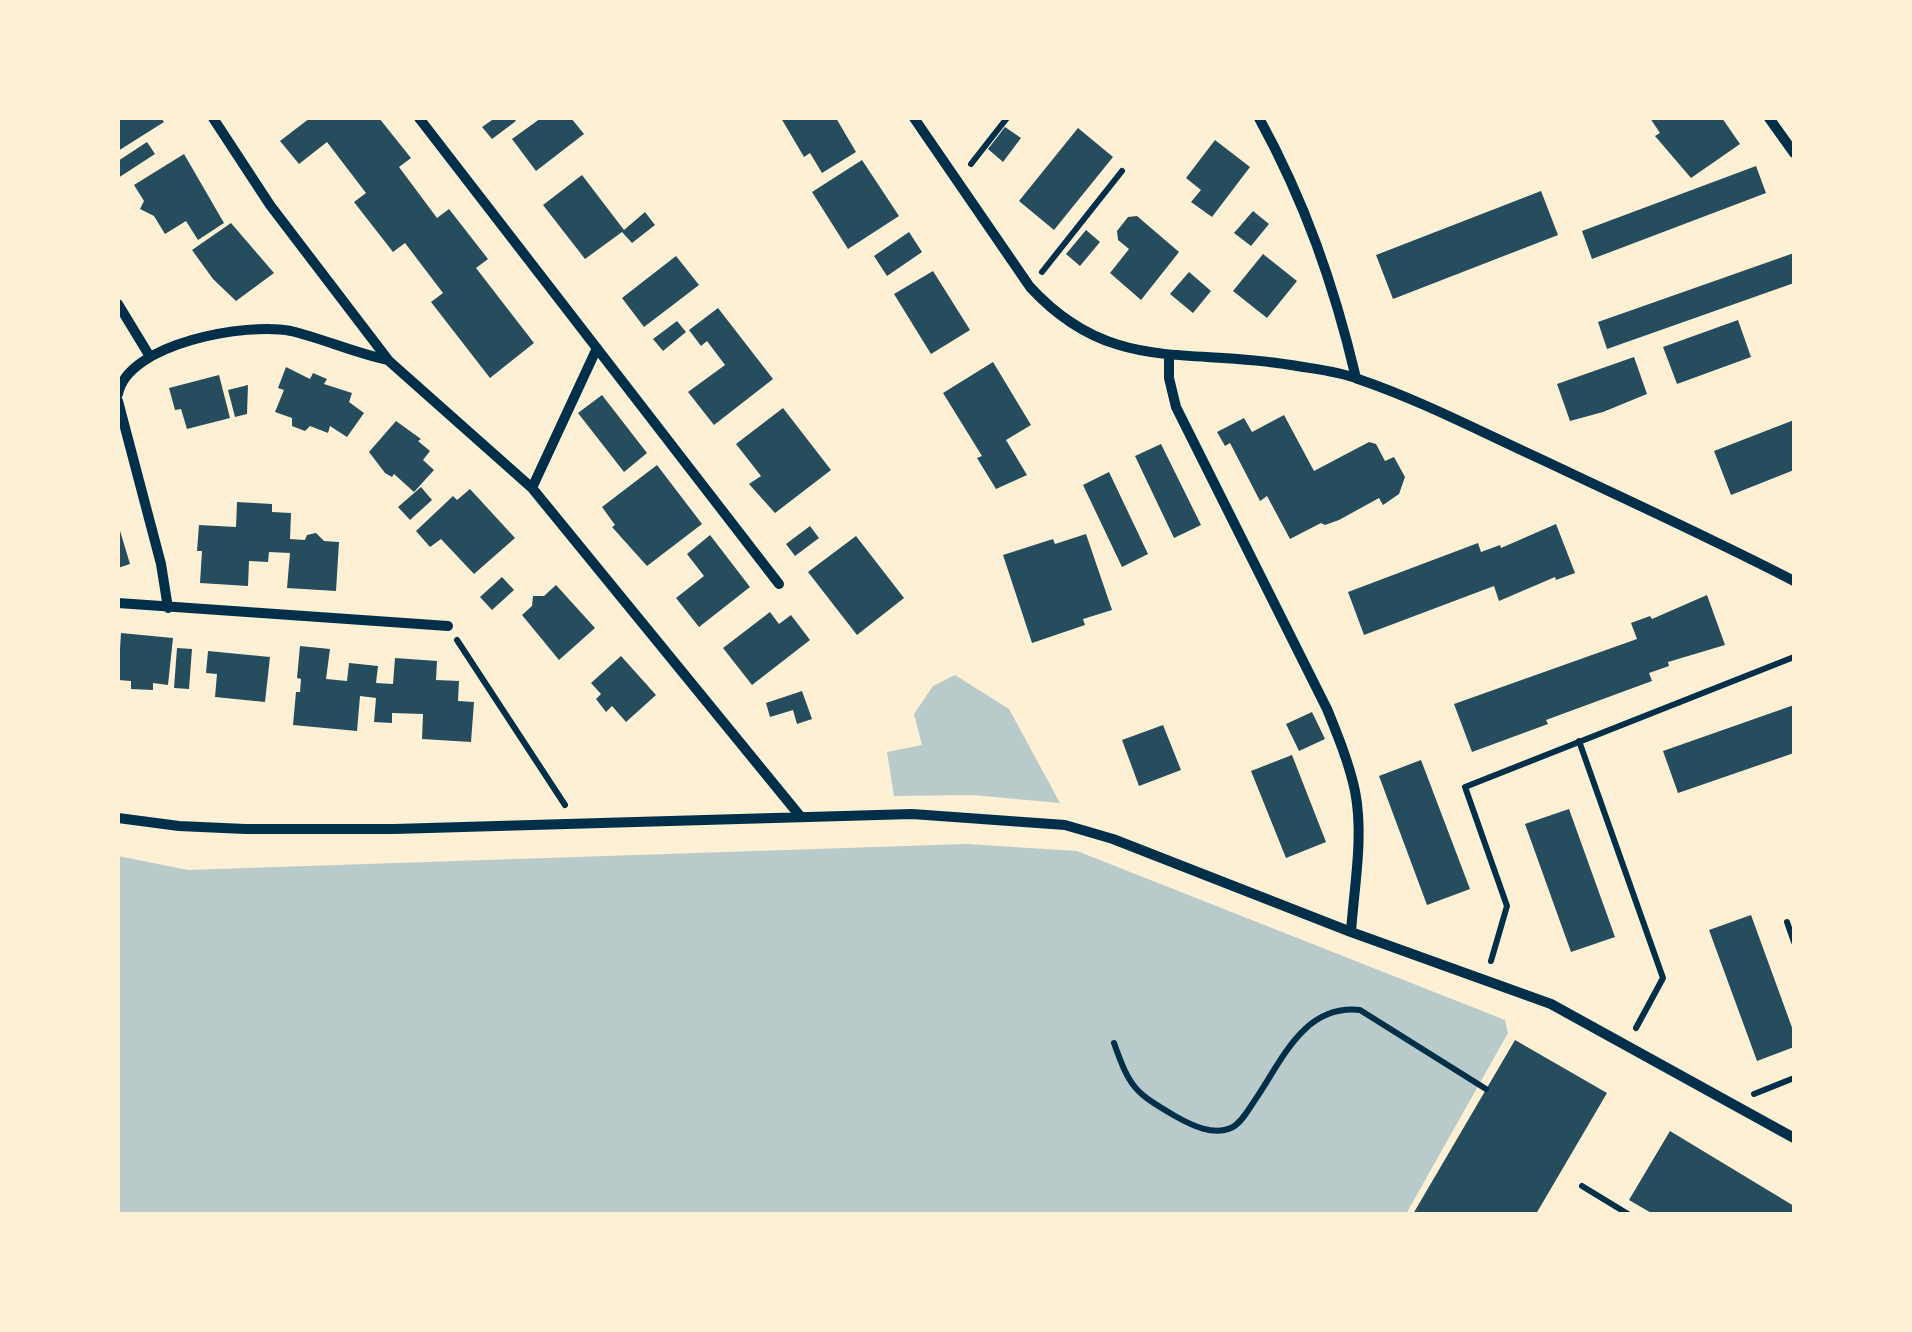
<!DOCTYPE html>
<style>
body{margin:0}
#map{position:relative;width:1912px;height:1332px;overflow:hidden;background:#fdf0d5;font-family:Cabin,sans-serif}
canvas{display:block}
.frame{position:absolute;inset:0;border:120px solid #fdf0d5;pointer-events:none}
</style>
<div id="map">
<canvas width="1912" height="1332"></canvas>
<div class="frame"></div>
</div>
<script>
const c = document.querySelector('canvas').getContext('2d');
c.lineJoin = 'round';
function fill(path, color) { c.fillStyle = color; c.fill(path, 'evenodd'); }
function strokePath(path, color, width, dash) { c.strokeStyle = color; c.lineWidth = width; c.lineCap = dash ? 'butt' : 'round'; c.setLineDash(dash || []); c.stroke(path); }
fill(new Path2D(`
 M955,675L1009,709L1060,803L972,795L894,796L887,752L922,745L914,714L933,686Z
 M966,844L1077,851L1505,1020L1508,1033L1406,1214H118V856L188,870Z`), '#b9caca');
fill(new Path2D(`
 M118,118H161L164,122L118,151Z
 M310,118H379L411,158L399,167L437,218L449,209L488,259L476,268L534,343L490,378L431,302L443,293L405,243L393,252L354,202L366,193L327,142L299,164L280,141Z
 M495,118H513L516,121L492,139L482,127Z
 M541,118H571L584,134L536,171L512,139Z
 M781,118H836L856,152L822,173L810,153L804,157Z
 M1650,118H1722L1740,144L1691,178L1655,136L1660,133Z
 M1005,127L1021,138L1003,162L988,149Z
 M1078,128L1113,157L1054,230L1019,201Z
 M1215,140L1250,167L1212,217L1191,202L1201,190L1186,178Z
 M147,142L155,154L118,178V161Z
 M184,154L224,223L198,240L186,221L165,234L154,216L140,209L144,201L134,185Z
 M862,160L899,216L848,249L812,192Z
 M1756,166L1766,193L1592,259L1582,231Z
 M582,175L624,230L645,212L655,225L632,243L622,232L585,259L543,205Z
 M1541,191L1558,235L1393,299L1376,255Z
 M1253,211L1269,224L1251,246L1234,233Z
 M1137,216L1179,252L1141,300L1110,273L1129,249L1118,240L1117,231L1128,217Z
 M231,223L274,273L236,301L213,279L192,250Z
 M1086,230L1100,242L1080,266L1066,254Z
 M909,232L922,252L887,276L874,256Z
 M1794,253V283L1607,349L1598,322Z
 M1263,254L1297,281L1267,318L1233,291Z
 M676,256L699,285L644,327L622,298Z
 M933,271L970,330L931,354L894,294Z
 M1189,272L1211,291L1193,313L1170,294Z
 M718,308L773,379L714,425L688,392L725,365L707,341L701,346L689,330Z
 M1738,320L1751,357L1677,384L1663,347Z
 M677,321L686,332L663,351L653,339Z
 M1634,357L1647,394L1603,412L1570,421L1557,384Z
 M993,362L1031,425L1006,440L1027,475L996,489L977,458L982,456L943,393Z
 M286,367L310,379L313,373L327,379L324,384L352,393L349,402L364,413L347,437L330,426L328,433L310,426L305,431L292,426V418L275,412L284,390L278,388Z
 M219,375L230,418L187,429L181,409L175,410L169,388Z
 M248,385L247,414L235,417L228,390Z
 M602,395L647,453L624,472L578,413Z
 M783,408L831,470L775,513L749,484L761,476L736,444Z
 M1284,415L1314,471L1369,442L1376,444L1385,461L1394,457L1405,477L1399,494L1383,505L1379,498L1339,520L1325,525L1321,523L1290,539L1267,496L1260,501L1230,443L1225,446L1217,432L1244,418L1252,432Z
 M1794,420V470L1731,495L1714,451Z
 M396,421L421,439L418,441L430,451L423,460L434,470L414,492L394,474L392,477L385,473L369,452Z
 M1161,444L1201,525L1174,538L1135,456Z
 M657,465L702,524L647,566L612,527L615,525L602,507Z
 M1109,472L1148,554L1122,567L1083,485Z
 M421,487L432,500L410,520L398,507Z
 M470,489L515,538L474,574L441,539L430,547L416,531L453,496L457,500Z
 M237,502L272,504V512L291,513L290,539L305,540L307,535L316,533L324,541L339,542L336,591L287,588L290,553L269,552L268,562L249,561L248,586L200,583L202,551H197L199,525L236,527Z
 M118,524L130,564L118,568Z
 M1556,524L1575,573L1556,580L1555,577L1499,601L1494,586L1364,635L1348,592L1478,543L1481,552L1500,545L1501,548Z
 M810,526L819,538L795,556L786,544Z
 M1086,534L1112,610L1083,619L1085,625L1032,643L1003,555L1053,539L1055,544Z
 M710,535L750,587L699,627L676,598L704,576L687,554Z
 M856,536L904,598L857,635L808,572Z
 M502,577L514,590L492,610L480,597Z
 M556,585L595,628L559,660L522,615L532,606L533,596H544Z
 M1707,595L1725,645L1668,662L1669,666L1649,673L1652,681L1546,720L1548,724L1472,752L1454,704L1637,639L1631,623L1650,616L1652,619Z
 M770,612L779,624L791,615L810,640L752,685L723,648Z
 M121,633L173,638L168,685L153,683V690L131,689V681L118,680Z
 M300,646L330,649L326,679L347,681L349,663L378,666L376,683L393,684L395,658L437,661L436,680L459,681L458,701L474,702L471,742L422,739L423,714L392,713V723L374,722L376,698L360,696L357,731L293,725L296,692H300L301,679L297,678Z
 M177,648L192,649L189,689L174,688Z
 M208,651L270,657L265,702L215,697L217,674L206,673Z
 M621,656L656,695L626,722L612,706L606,712L596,699L601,694L591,683Z
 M802,691L812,719L797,724L793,710L770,717L766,703Z
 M1794,705V753L1678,793L1663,751Z
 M1312,712L1325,739L1299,751L1286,724Z
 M1163,725L1181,770L1139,786L1122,740Z
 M1292,755L1326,842L1286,858L1251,771Z
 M1421,760L1470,889L1427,905L1379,776Z
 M1569,809L1615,937L1571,952L1525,824Z
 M1751,915L1794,1033V1047L1757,1061L1709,930Z
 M1515,1040L1607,1093L1536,1214H1413Z
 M1670,1131L1794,1206V1214H1653L1629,1200Z`), '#264d5e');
strokePath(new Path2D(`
 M971,164L1007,118
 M1042,272L1122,171
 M457,640L565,805
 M1579,741L1663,978L1636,1028
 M1787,922L1794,942
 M1491,961L1507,906L1465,787L1794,657
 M1114,1043C1130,1088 1134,1092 1175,1116C1191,1125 1214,1137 1233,1127C1243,1121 1250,1107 1257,1097C1283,1058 1305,1004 1360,1010L1486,1089
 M1754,1094L1794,1078
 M1582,1186L1628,1214`), '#003049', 6);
strokePath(new Path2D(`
 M213,118L270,205L389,361L532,488L800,816
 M419,118L779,584
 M914,118L1030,287C1111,375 1187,347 1291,365C1313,369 1338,371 1358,379C1423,401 1485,434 1547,462C1629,501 1713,539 1794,581
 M1259,118C1305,202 1334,285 1356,378
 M1769,118L1794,153
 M118,304L149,355
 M1169,355V378L1176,407L1327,709C1338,736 1349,763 1355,791C1364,836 1354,887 1351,932
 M118,394C128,343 247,322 291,331C324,339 355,353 388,360
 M118,401L161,564L168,608
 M532,488L597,348
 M118,603L448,626
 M118,818L179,826L245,829H394L912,814L1065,825L1113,839L1351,932L1551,1004L1794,1138`), '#003049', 10);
</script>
